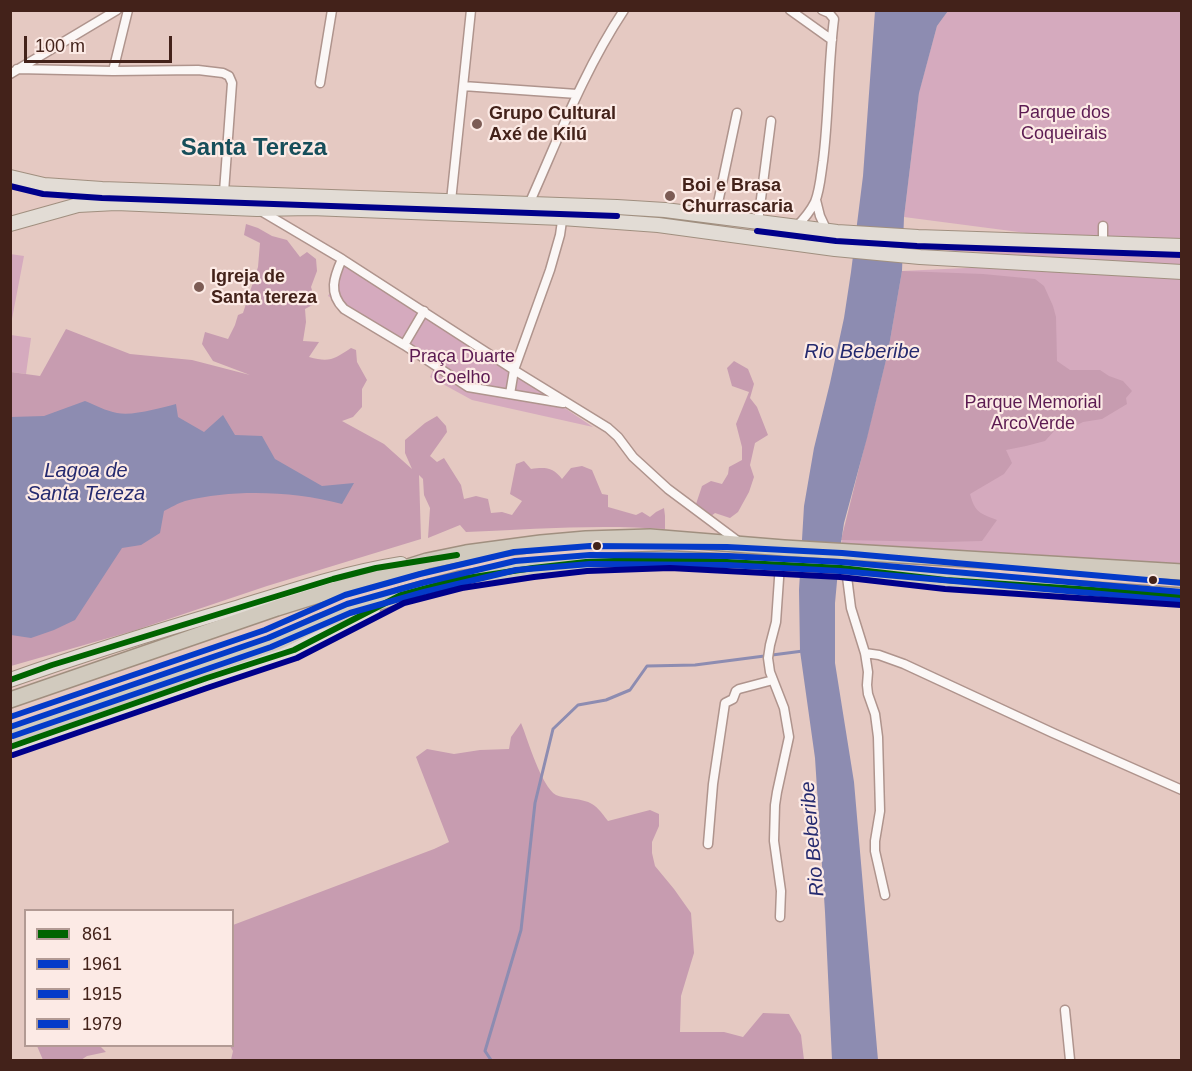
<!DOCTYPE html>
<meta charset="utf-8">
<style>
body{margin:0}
#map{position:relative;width:1192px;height:1071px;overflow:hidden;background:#e5c9c2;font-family:Helvetica,sans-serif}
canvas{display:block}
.frame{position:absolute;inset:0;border:12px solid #43221a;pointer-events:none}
.legend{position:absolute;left:24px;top:909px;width:210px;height:138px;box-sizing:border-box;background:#fceae5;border:2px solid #b29a94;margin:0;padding:8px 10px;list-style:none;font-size:18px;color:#43221a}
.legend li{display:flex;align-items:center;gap:12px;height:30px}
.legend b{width:30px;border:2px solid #b29a94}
.scale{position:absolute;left:24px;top:36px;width:148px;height:27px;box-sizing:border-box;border:3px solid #43221a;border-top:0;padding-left:8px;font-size:18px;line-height:21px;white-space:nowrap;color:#43221a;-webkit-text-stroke:4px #fceae5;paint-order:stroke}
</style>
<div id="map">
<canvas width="1192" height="1071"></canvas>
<div class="frame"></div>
<ul class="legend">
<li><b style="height:8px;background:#006400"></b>861</li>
<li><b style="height:8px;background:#043bc9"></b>1961</li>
<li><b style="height:8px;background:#043bc9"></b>1915</li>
<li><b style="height:8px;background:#043bc9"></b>1979</li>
</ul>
<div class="scale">100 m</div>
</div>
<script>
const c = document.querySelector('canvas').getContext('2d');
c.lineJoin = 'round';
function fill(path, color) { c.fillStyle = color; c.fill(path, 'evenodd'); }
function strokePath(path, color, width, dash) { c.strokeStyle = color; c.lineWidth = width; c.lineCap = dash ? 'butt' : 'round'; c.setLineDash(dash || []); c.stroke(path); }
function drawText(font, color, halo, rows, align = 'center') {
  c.font = font + ' Helvetica,sans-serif'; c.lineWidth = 4.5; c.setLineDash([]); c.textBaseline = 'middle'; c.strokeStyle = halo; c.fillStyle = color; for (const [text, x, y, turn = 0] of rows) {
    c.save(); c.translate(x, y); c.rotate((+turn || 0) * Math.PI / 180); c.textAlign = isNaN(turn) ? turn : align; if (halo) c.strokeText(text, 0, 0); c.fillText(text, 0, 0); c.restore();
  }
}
fill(new Path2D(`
 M948,11H1181V246L1103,243L904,217L919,92L937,26Z
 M922,243L1181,254V265L924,249Z
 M10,254L24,256L11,324H10Z
 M345,265L520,378L593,427L472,400L430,377L435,366L390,332L328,296Z
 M1008,266L1181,275V569L840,549L888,352L902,271Z
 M11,335L31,338L26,374L11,372Z`), '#d5aabe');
fill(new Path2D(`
 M246,224L258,228L272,236L287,240L300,257L307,252L316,259L317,271L311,287L316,303L305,309L306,322L303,341L319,342L309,357C330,363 334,359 351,348L356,350L357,362L367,380L362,389V407L353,417L342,421L384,444L412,469L405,453V440L425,423L437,416L446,426L447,432L430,456L437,462L444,458L461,485L464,499L476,496L488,499L491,513L502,512L512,515L522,501L510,494L516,464L524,461L531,469C545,467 553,467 562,479L571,468L582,466L592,470L602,494L608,495V507L636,515L642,512L650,517L656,512L664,508L665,516V529C599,524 532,529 466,532L460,525L428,538L430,508L424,495L423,479L419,475L421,539L267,586L133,631L11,666V372L40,376L66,329L130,354L192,360L250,375L213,361L202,344L205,332L228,339L235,325L238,315L243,313L258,267L260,243L244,235Z
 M902,271L983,274L1035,279L1044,286L1053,306L1056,317L1057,361L1070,370H1100L1109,376L1123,381L1132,391L1126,398L1127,404L1102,419L1083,422L1077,425L1071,423L1064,432L1055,430L1045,441L1026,446L1006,450L1012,463L1004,474L970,494C975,513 980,513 997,520L982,541L943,542L841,540L888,352Z
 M734,361L748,369L754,384L750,398L757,407L768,435L755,443L750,465L754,477L749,492L738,512L730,518L715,513L710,517L695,507L702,486L711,481L722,484L728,474L729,467L742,460V447L736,424L749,392L732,386L727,368Z
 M521,723C528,740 541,786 556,795C564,799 583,798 592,804C598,807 604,816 608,821L650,810L659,814V826L652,842V853L655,866L674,889L691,913L694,953L681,996L680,1032H724L743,1037L763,1013L789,1014L801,1035L804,1060H231L233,1051L230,1046H232L233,925L434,849L449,842L416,757L427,749L454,754L480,750L509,749L511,737Z
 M37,1046H100L106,1052L87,1056L81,1060H43Z`), '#c79cb0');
fill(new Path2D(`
 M875,11H948L937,26L919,93L904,217L902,271L888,352L867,438L844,523L840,549L835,603V663L854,782L878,1060H832L825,912L815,758L800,651L799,590L804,506L814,448L830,383L844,318L851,272L863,176Z
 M85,401C95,405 106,411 117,413C134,416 160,408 176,404L178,417L204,432L223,415L235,435L262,436L275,459L322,486L354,483L342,504C293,491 234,489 185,501C178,503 170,508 164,511L160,533L141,545L122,548L75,620L54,630L31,638L11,635V417L44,416Z`), '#8d8cb1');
strokePath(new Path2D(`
 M491,1060L485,1051L521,930L535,803L553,729L578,705L606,700L630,690L647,666L695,665L803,651`), '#8d8cb1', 3);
const street = new Path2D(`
 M790,10L832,40
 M17,69L113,71L198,70L223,73L229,76L232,83L224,192
 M113,71L128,10
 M10,74L117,10
 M320,83L332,10
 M463,86L577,94
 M816,200L820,216L827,231
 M451,201L471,10
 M529,204C559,137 583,72 624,10
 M261,211L342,259L514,370L608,428L618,437L633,457L668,489L739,542
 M715,217L737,113
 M758,222L771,121
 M796,227C804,219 810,212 815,202C820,190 821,174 823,161C829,114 828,66 834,19L829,13L822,10
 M1103,243V226
 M342,259C334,277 328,293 344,309L404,345L468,387L563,403
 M404,345L424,311
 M510,394L514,370L550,270L560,235L563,214
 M846,569L851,608L865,653L868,672L867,685L868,694L875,714L878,737L880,811L875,841V851L885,895
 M865,653L879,655L904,664L1053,733L1182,790
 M708,844L713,784L725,703L733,699L736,691L739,689L773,680
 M780,917L781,891L774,841L775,805L777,792L789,737L784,708L770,672L768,658L770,645L776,622L780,564
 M1065,1010L1070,1060`);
const primary = new Path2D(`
 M10,177L44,185L102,189L617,207L665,210L837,232L918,237L1182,246
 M10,224L78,205L116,203L257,209L311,208L562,218L658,225L835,249L920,257L1182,272
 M10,680C84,654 158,631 233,609C288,592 344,573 401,564
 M10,747L207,678L294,650L373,610`);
const highway = new Path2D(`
 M10,700L277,608L427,561L466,553L541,543L586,539L650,537L784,548L1182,572
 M10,736L276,643L317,623L401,595L460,579L533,568L586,562L670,559L783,565L841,568L946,580L1182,596`);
strokePath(street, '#af948d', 11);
strokePath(primary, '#a08f7f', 16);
strokePath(highway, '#a08f7f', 18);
strokePath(street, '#fbf7f6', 8);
strokePath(primary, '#e2dcd5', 14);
strokePath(highway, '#d1cabe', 15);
strokePath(new Path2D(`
 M10,680L52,665L333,579L376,568L457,555
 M10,747L207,678L294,650L401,595L460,579L533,568L586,562L670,559L841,568L946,580L1182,596`), '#006400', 6);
strokePath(new Path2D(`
 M10,727L268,638L347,604L422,583L515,561L590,555L727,556L841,562L1182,592`), '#043bc9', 6);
strokePath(new Path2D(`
 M13,736L271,647L350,613L424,592L516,570L590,564L727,565L840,571L1181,601`), '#043bc9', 6);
strokePath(new Path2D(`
 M10,717L265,630L345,595L420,574L514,552L590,546L727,547L842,553L1182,583`), '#043bc9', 6);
strokePath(new Path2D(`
 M10,186L43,194L102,198L617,216
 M757,231L836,241L917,246L1182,255
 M13,755L210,687L297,658L404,603L462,588L534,577L587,571L670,568L840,577L945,589L1181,605`), '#00008b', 6);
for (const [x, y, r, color] of [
 [477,124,6,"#7c5c55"],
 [670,196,6,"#7c5c55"],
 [199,287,6,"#7c5c55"],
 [597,546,5,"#43221a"],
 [1153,580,5,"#43221a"]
]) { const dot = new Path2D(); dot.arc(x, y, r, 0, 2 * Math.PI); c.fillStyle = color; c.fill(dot); strokePath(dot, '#fceae5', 2); }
drawText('18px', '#5c1b52', '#fceae5', [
 ["Parque dos",1064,113],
 ["Coqueirais",1064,134],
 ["Praça Duarte",462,357],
 ["Coelho",462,378],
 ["Parque Memorial",1033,403],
 ["ArcoVerde",1033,424]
]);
drawText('bold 18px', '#43221a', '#fceae5', [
 ["Grupo Cultural",489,114],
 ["Axé de Kilú",489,135],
 ["Boi e Brasa",682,186],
 ["Churrascaria",682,207],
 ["Igreja de",211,277],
 ["Santa tereza",211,298]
], 'left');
drawText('italic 20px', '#252a6f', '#fceae5', [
 ["Rio Beberibe",862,352],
 ["Lagoa de",86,471],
 ["Santa Tereza",86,494],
 ["Rio Beberibe",813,839,-95]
]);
drawText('bold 24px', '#164e5a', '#fceae5', [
 ["Santa Tereza",254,148]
]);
</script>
